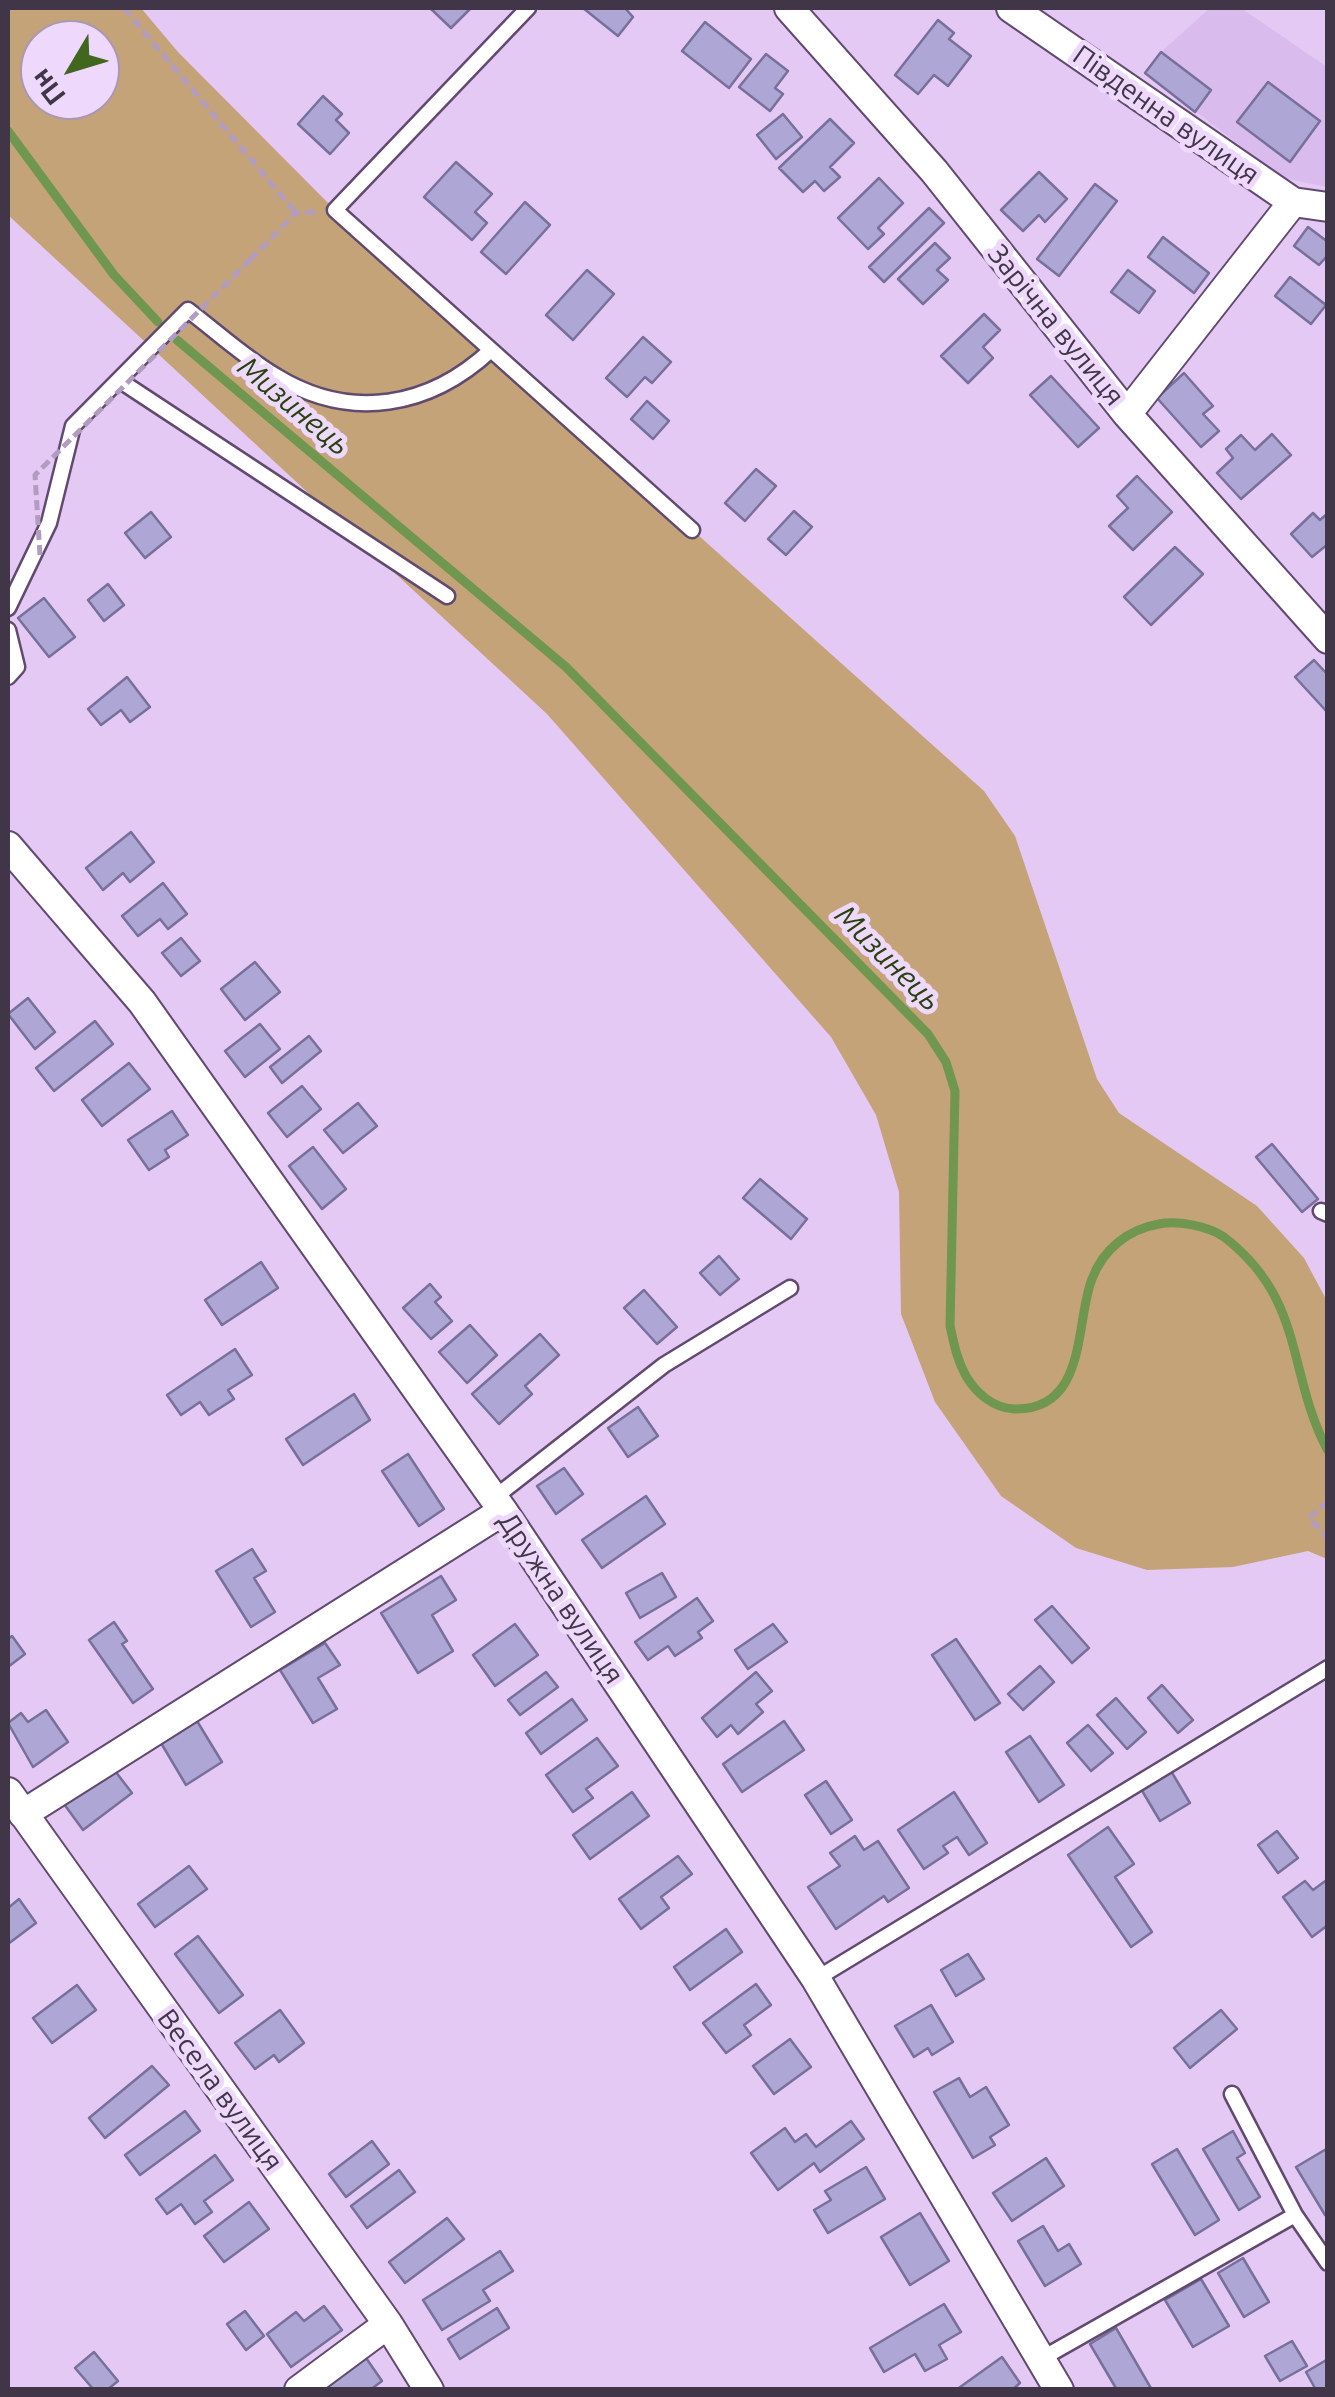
<!DOCTYPE html>
<meta charset="utf-8">
<style>
body{margin:0}
#map{position:relative;width:1335px;height:2397px;overflow:hidden;background:#e4c9f5;font-family:Ubuntu,sans-serif}
canvas{display:block}
.frame{position:absolute;inset:0;border:10px solid #413647;pointer-events:none}
.north{position:absolute;left:20px;top:20px;width:100px;height:100px;box-sizing:border-box;background:#eed9fc;border:2px solid #a998b4;border-radius:50%;rotate:232deg;font-size:28px;font-weight:700;line-height:40px;text-align:center;color:#413647}
.north::after{content:'';display:block;margin:auto;width:35px;height:45px;background:#41661e;clip-path:polygon(50% 0,100% 100%,50% 72%,0 100%)}
</style>
<div id="map">
<canvas width="1335" height="2397"></canvas>
<div class="frame"></div>
<div class="north">Пн</div>
</div>
<script>
const c = document.querySelector('canvas').getContext('2d');
c.lineJoin = 'round';
function fill(path, color) { c.fillStyle = color; c.fill(path, 'evenodd'); }
function strokePath(path, color, width, dash) { c.strokeStyle = color; c.lineWidth = width; c.lineCap = dash ? 'butt' : 'round'; c.setLineDash(dash || []); c.stroke(path); }
function drawText(font, color, halo, rows, align = 'center') {
  c.font = font + ' Ubuntu,sans-serif'; c.lineWidth = 10; c.setLineDash([]); c.textBaseline = 'middle'; c.strokeStyle = halo; c.fillStyle = color; for (const [text, x, y, turn = 0] of rows) {
    c.save(); c.translate(x, y); c.rotate((+turn || 0) * Math.PI / 180); c.textAlign = isNaN(turn) ? turn : align; if (halo) c.strokeText(text, 0, 0); c.fillText(text, 0, 0); c.restore();
  }
}
fill(new Path2D(`
 M1210,8H1241L1327,67V187L1283,178L1145,73L1161,52Z`), '#dabbed');
fill(new Path2D(`
 M8,8H141L178,52L335,210L984,791L1015,836L1097,1079L1119,1113L1257,1206L1304,1258L1327,1301V1559L1308,1551L1233,1567L1147,1570L1076,1548L1001,1496L935,1402L901,1314L899,1192L876,1115L831,1037L547,714L8,215ZM40,40H100V100H40Z`), '#c5a378');
strokePath(new Path2D(`
 M8,131L114,275L158,322
 M177,340L566,667L928,1034L946,1062L955,1091L950,1326C954,1344 957,1360 966,1376C976,1393 993,1408 1014,1409C1088,1411 1075,1321 1092,1279C1103,1249 1129,1229 1159,1224C1177,1220 1208,1226 1224,1237C1306,1300 1286,1372 1328,1451`), '#6f974f', 9);
const building = new Path2D(`
 M430,8H471L451,28Z
 M583,8H625L633,17L618,36Z
 M938,20L954,33L949,39L971,56L948,86L934,75L918,94L895,75Z
 M705,22L751,59L729,88L682,51Z
 M1161,52L1211,90L1195,112L1145,73Z
 M766,54L788,71L775,88L783,94L770,111L739,87Z
 M1268,82L1320,121L1290,162L1237,122Z
 M323,96L342,114L336,120L349,133L330,154L298,124Z
 M783,114L802,137L776,159L757,135Z
 M830,119L854,143L830,167L840,177L824,191L815,181L803,192L779,168Z
 M456,162L492,194L475,212L487,223L472,240L424,197Z
 M1039,172L1067,199L1045,222L1039,215L1023,231L1001,210Z
 M879,178L903,203L878,228L884,234L868,249L838,218Z
 M1095,184L1117,201L1059,276L1037,259Z
 M525,202L550,225L506,274L481,252Z
 M929,208L944,223L884,282L869,267Z
 M1308,227L1328,242V255L1319,265L1294,246Z
 M1163,237L1209,273L1194,293L1148,257Z
 M935,243L950,258L937,270L948,280L923,304L898,279Z
 M587,270L614,294L573,340L546,315Z
 M1128,270L1155,291L1139,313L1111,292Z
 M1290,277L1326,305L1311,324L1275,296Z
 M984,314L1000,330L983,347L993,358L968,383L941,356Z
 M643,337L671,362L652,383L645,377L627,397L606,378Z
 M1184,373L1213,406L1203,414L1219,431L1201,447L1157,398Z
 M1051,376L1099,428L1078,447L1030,395Z
 M647,401L669,421L653,439L631,419Z
 M1272,434L1291,455L1241,499L1217,473L1233,458L1226,449L1241,435L1255,450Z
 M756,469L776,486L745,521L725,503Z
 M1137,476L1172,512L1133,550L1109,526L1128,508L1117,496Z
 M794,511L812,527L786,555L768,539Z
 M151,512L171,537L145,558L125,533Z
 M1313,513L1320,520L1328,513V544L1312,557L1291,534Z
 M1175,547L1203,574L1151,625L1124,597Z
 M108,584L124,605L104,621L88,600Z
 M44,598L75,637L49,657L18,618Z
 M1314,660L1328,675V713L1295,677Z
 M127,677L150,707L130,722L121,710L101,725L88,709Z
 M131,832L154,862L130,882L123,873L103,890L86,868Z
 M163,883L187,914L168,929L160,919L138,936L122,916Z
 M181,938L200,961L181,976L162,953Z
 M255,962L280,992L245,1020L221,989Z
 M28,998L55,1032L35,1049L8,1014Z
 M95,1021L113,1044L54,1091L36,1068Z
 M260,1024L280,1049L245,1077L225,1051Z
 M309,1036L321,1051L282,1083L270,1067Z
 M129,1063L150,1089L102,1126L82,1100Z
 M302,1086L321,1109L287,1137L268,1113Z
 M358,1103L377,1126L343,1153L324,1130Z
 M172,1111L188,1135L165,1150L169,1157L149,1170L128,1140Z
 M1272,1144L1318,1199L1302,1212L1256,1157Z
 M313,1147L346,1189L322,1209L289,1166Z
 M760,1179L807,1219L791,1239L743,1198Z
 M719,1256L739,1279L720,1295L700,1273Z
 M261,1262L278,1288L222,1325L205,1300Z
 M430,1284L441,1297L435,1302L452,1321L431,1339L403,1308Z
 M644,1290L677,1327L657,1344L624,1308Z
 M470,1325L497,1355L467,1383L439,1352Z
 M540,1334L559,1355L525,1386L532,1394L499,1424L472,1394Z
 M235,1349L252,1375L228,1390L234,1399L209,1415L200,1402L181,1415L167,1395Z
 M354,1394L370,1420L303,1465L286,1439Z
 M638,1407L658,1436L628,1457L608,1428Z
 M408,1454L444,1509L419,1526L382,1471Z
 M564,1468L583,1494L556,1514L537,1486Z
 M646,1496L665,1524L602,1568L582,1540Z
 M252,1549L266,1571L254,1578L275,1612L251,1627L216,1571Z
 M662,1573L676,1597L640,1618L626,1593Z
 M441,1576L456,1600L432,1615L453,1651L418,1673L381,1613Z
 M697,1598L713,1621L698,1632L702,1638L675,1656L668,1646L648,1660L635,1642Z
 M1052,1606L1089,1648L1072,1663L1035,1620Z
 M114,1622L127,1641L122,1644L153,1689L133,1703L89,1640Z
 M515,1624L538,1655L495,1686L473,1655Z
 M773,1624L787,1642L748,1669L735,1650Z
 M12,1636L25,1654L8,1667V1639Z
 M956,1639L1000,1703L975,1720L932,1655Z
 M325,1643L340,1665L318,1678L337,1709L313,1723L280,1670Z
 M1040,1666L1054,1682L1023,1710L1008,1694Z
 M546,1672L558,1687L520,1715L508,1700Z
 M756,1672L772,1691L756,1704L763,1712L738,1734L731,1725L717,1737L702,1718Z
 M1162,1685L1193,1720L1178,1733L1148,1698Z
 M1116,1698L1146,1732L1127,1749L1097,1715Z
 M572,1699L587,1720L541,1754L526,1733Z
 M46,1710L68,1742L33,1767L8,1723L21,1713L28,1722Z
 M197,1721L222,1762L186,1785L161,1743Z
 M784,1721L804,1750L742,1792L723,1764Z
 M1088,1725L1113,1753L1091,1771L1067,1743Z
 M1030,1736L1064,1785L1039,1802L1006,1752Z
 M597,1738L618,1766L586,1789L593,1798L573,1812L546,1775Z
 M112,1767L132,1793L83,1830L64,1804Z
 M1171,1771L1190,1803L1160,1821L1141,1789Z
 M826,1781L852,1820L831,1834L805,1795Z
 M632,1792L649,1816L590,1859L573,1835Z
 M954,1792L987,1843L969,1855L957,1837L943,1846L948,1853L924,1869L898,1830Z
 M1108,1827L1134,1864L1115,1877L1152,1932L1131,1947L1068,1855Z
 M1277,1831L1298,1858L1278,1873L1258,1845Z
 M855,1836L864,1850L878,1841L909,1888L888,1902L884,1896L836,1929L808,1887L840,1866L830,1853Z
 M678,1856L692,1874L661,1897L669,1908L641,1929L619,1899Z
 M189,1866L207,1889L155,1927L138,1904Z
 M1328,1879V1925L1312,1937L1283,1897L1305,1881L1313,1890Z
 M19,1899L36,1923L8,1944V1908Z
 M726,1929L742,1952L690,1990L674,1967Z
 M198,1936L243,1995L219,2013L175,1954Z
 M968,1954L984,1979L956,1996L941,1970Z
 M756,1984L771,2005L744,2025L751,2035L726,2053L703,2023Z
 M77,1985L96,2010L52,2043L33,2018Z
 M931,2005L953,2042L932,2055L928,2048L914,2057L895,2026Z
 M280,2010L304,2043L279,2062L274,2055L255,2069L235,2043Z
 M1221,2010L1237,2029L1190,2068L1174,2048Z
 M790,2039L811,2067L774,2094L753,2066Z
 M152,2066L169,2085L105,2138L89,2118Z
 M959,2078L970,2097L986,2087L1009,2125L990,2137L995,2145L973,2158L934,2092Z
 M185,2111L200,2131L140,2175L125,2155Z
 M851,2121L864,2139L820,2172L814,2163L778,2190L751,2153L785,2128L795,2142L806,2134L816,2147Z
 M1233,2131L1245,2153L1237,2158L1260,2197L1239,2210L1203,2149Z
 M372,2141L389,2164L346,2197L329,2174Z
 M1328,2148V2214L1325,2215L1296,2167Z
 M1177,2149L1219,2220L1195,2235L1152,2164Z
 M215,2155L233,2180L204,2201L212,2212L195,2224L181,2204L167,2214L156,2199Z
 M1046,2158L1064,2186L1012,2221L993,2193Z
 M866,2167L885,2199L828,2233L814,2210L831,2200L825,2191Z
 M399,2170L415,2192L367,2228L351,2206Z
 M249,2202L269,2229L224,2262L204,2236Z
 M920,2213L949,2261L910,2285L881,2237Z
 M447,2218L464,2239L405,2283L389,2262Z
 M1043,2226L1058,2251L1069,2244L1081,2264L1045,2286L1018,2241Z
 M500,2251L513,2271L483,2290L490,2301L442,2330L423,2300Z
 M1243,2258L1269,2302L1244,2317L1218,2273Z
 M1201,2279L1229,2326L1193,2347L1165,2300Z
 M944,2304L961,2332L939,2345L947,2359L925,2371L915,2354L884,2372L870,2348Z
 M324,2306L342,2330L291,2367L267,2334L296,2312L304,2321Z
 M497,2308L509,2328L460,2359L448,2339Z
 M245,2311L264,2336L246,2350L227,2324Z
 M1116,2328L1152,2390H1117L1090,2344Z
 M1292,2341L1307,2366L1280,2381L1265,2356Z
 M94,2352L118,2381L107,2390H94L75,2368Z
 M364,2355L382,2381L370,2390H317Z
 M1002,2357L1020,2383L1012,2390H956Z
 M1328,2359V2390H1316L1306,2372Z`);
fill(building, '#aea6d4');
strokePath(building, '#77709a', 2.5);
const lane = new Path2D(`
 M528,8L335,210L692,530
 M119,380L447,596
 M8,608L49,523L73,426L188,310C217,332 245,358 276,376C351,422 430,407 491,350
 M8,630L17,667L8,677
 M1321,1211L1328,1214
 M494,1498L664,1365L790,1288
 M816,1979L1328,1668
 M1232,2094L1295,2215L1328,2263
 M1041,2359L1295,2215`);
const street = new Path2D(`
 M789,8L934,171L1127,414L1328,639
 M1011,8L1293,202L1328,207
 M1127,414L1293,202
 M8,846L142,1002L503,1511L816,1979L1059,2390
 M8,1792L388,2324L429,2390
 M23,1814L503,1511
 M299,2390L388,2324`);
strokePath(lane, '#614a6f', 19);
strokePath(street, '#614a6f', 32);
strokePath(new Path2D(`
 M124,8L296,213
 M250,260L296,213L317,212
 M1328,1501L1309,1518L1326,1536L1328,1549`), '#b29cc0', 5, [10, 5]);
strokePath(lane, '#fff', 14);
strokePath(street, '#fff', 28);
strokePath(new Path2D(`
 M40,555L35,475L250,260`), '#b29cc0', 5, [10, 5]);
drawText('28px', '#413647', '#eed9fc', [
 ["Південна вулиця",1166,115,35],
 ["Зарічна вулиця",1056,325,51],
 ["Дружна вулиця",561,1598,56],
 ["Весела вулиця",220,2090,54]
]);
drawText('italic 30px', '#28420d', '#eed9fc', [
 ["Мизинець",294,406,40],
 ["Мизинець",888,958,45]
]);
</script>
